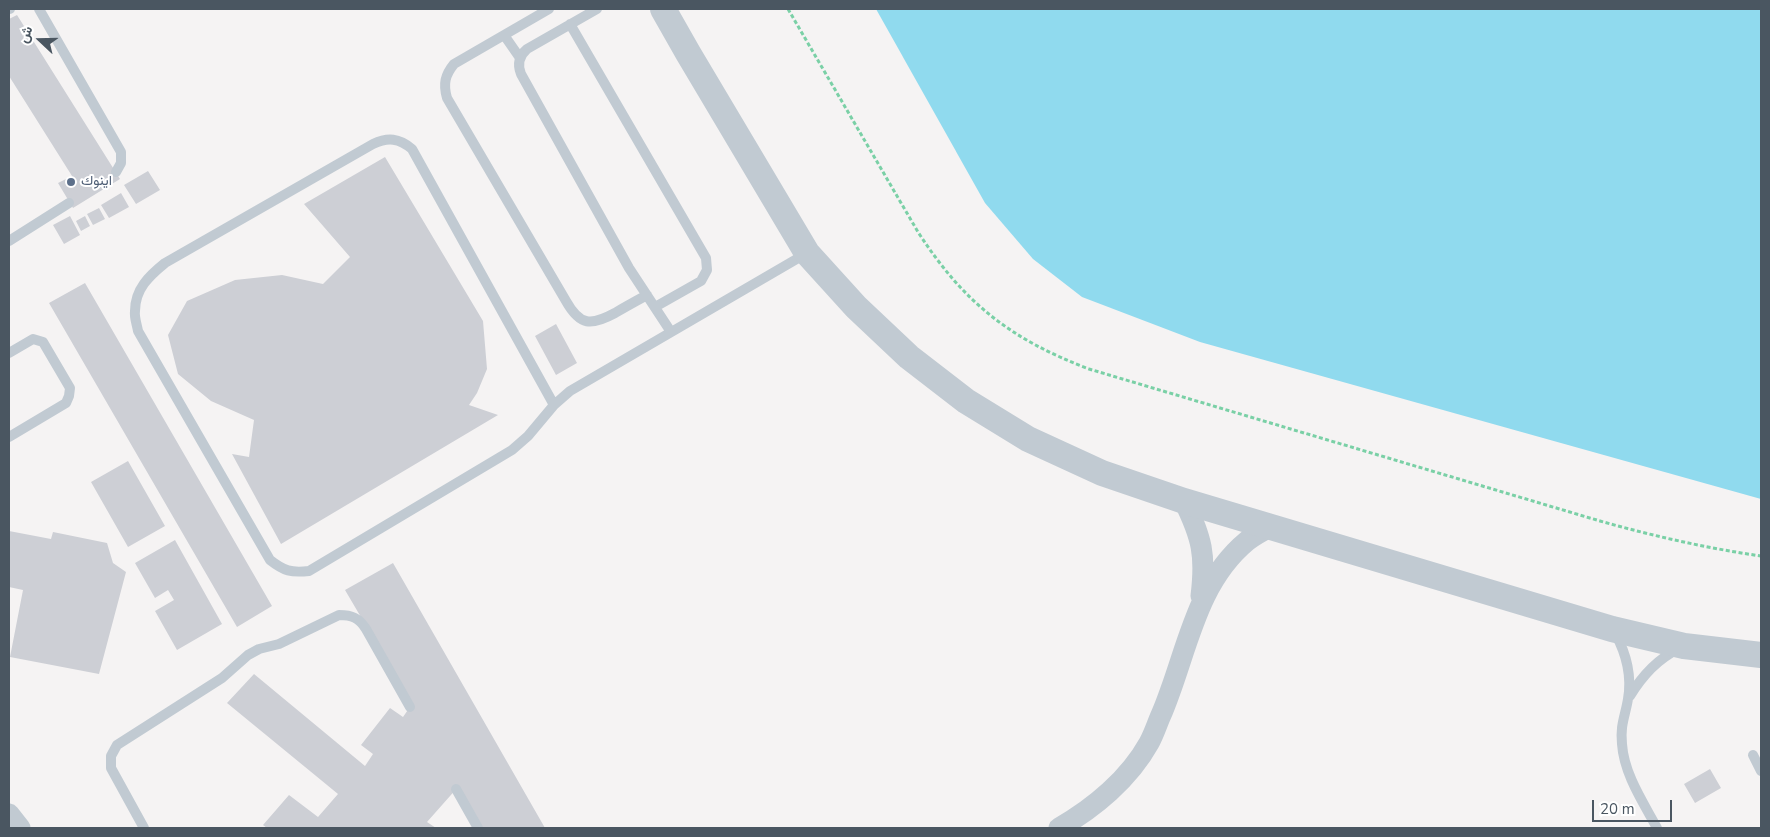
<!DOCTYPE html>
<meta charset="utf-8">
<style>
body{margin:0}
#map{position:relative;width:1770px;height:837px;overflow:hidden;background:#f5f3f3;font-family:"Nunito Sans",Vazirmatn,sans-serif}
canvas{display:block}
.frame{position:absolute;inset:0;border:10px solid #4a5661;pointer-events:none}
.north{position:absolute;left:15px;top:15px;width:50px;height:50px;-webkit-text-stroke:4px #fff;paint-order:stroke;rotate:291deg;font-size:14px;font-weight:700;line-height:20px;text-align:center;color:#4a5661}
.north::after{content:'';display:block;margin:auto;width:18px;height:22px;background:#4a5661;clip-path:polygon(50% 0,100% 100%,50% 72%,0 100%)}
.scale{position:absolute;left:1592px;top:800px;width:80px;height:22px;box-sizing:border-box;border:2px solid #4a5661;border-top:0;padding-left:6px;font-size:15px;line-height:18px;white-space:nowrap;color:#4a5661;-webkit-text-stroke:4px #fff;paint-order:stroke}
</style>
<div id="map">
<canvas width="1770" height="837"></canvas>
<div class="frame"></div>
<div class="north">ش</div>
<div class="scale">20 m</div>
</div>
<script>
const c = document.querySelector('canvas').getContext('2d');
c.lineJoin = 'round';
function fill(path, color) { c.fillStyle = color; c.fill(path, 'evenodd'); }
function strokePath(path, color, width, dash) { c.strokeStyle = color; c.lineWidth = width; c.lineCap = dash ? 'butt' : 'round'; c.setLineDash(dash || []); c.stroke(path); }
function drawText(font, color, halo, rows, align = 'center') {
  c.font = font + ' "Nunito Sans",Vazirmatn,sans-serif'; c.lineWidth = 4; c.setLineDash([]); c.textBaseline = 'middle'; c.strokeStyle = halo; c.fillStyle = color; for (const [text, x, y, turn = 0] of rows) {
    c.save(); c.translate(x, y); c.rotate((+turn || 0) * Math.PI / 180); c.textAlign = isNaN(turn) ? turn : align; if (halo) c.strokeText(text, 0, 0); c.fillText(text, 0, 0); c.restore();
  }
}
fill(new Path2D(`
 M876,9H1761V499L1200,342L1082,297L1033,259L985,203Z`), '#90daee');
fill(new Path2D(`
 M17,15L120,179L73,208L58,183L72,176L9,76V19Z
 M385,157L483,321L487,369L477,393L469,405L498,415L281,544L232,454L249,457L254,420L211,401L178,374L168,335L187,301L235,280L282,275L323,284L350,257L304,204Z
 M148,171L160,190L136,204L124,185Z
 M121,193L129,207L109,218L101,205Z
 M99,208L105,219L93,225L87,214Z
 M70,216L80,235L64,244L53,225Z
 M85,216L90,226L81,231L76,221Z
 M85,283L272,606L237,627L49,303Z
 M556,324L577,363L556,375L535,336Z
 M128,461L165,526L128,547L91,482Z
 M9,531L51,539L53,532L107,543L113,563L126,572L99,674L10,657L23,590L9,587Z
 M175,540L222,624L177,650L155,611L174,600L168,590L155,598L135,563Z
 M393,563L545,828H481L458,787L427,822L436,828H267L263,825L289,795L318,817L338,794L227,703L254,674L365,766L373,754L361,745L390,708L403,717L412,704L345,590Z
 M1710,769L1721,788L1695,803L1684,784Z`), '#cdcfd5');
strokePath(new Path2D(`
 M788,9L918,232C964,303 1010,339 1089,369L1600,521C1653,536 1706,548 1761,556`), '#7ad0a6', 3, [4, 2.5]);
strokePath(new Path2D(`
 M9,9H10
 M39,9L121,152V163L116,172
 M549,9L454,64C445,75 443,84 447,98L566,301C580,326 591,326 615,313C625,307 636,301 647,295
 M597,9L527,49C519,56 517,64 521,74L629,268L671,332
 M570,24L706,258L707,270L701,281L655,307
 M504,35L520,58
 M9,241L69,203
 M9,353L33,339L43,342L70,388L69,396L66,403L9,437
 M554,405L412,149C399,138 388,137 373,144L165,263C149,276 135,289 135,311C134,317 137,325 138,331L270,560C284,571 291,573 309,571L512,450L528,436L554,405L570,391L807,253
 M1615,633C1626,653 1632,676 1628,699C1625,717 1620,725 1622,744C1624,774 1643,802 1657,828
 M1630,696C1642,676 1656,660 1678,649
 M1753,755L1761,771
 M456,789L478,828
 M144,828L111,768V756L117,745L222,678L248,655L259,649L279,644L339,615C352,615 359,618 366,629L410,707`), '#c1cad2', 10);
strokePath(new Path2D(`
 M1184,501C1202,538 1206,555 1201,596
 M9,814L20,828
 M1059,828C1094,808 1129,779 1149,743C1154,734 1157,724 1161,715C1187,655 1194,585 1247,541C1254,535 1262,531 1270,527`), '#c1cad2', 21);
strokePath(new Path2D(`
 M663,9L688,53L807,253L856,307L909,357L966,401L1028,439L1102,473L1184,501L1612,629L1684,646L1761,655`), '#c1cad2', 26);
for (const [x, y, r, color] of [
 [71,182,5,"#5c6f8a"]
]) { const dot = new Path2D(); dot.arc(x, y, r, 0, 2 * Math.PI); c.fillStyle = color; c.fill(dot); strokePath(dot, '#fff', 2); }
drawText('14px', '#4e5e75', '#fff', [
 ["اينوك",81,182]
], 'left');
</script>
